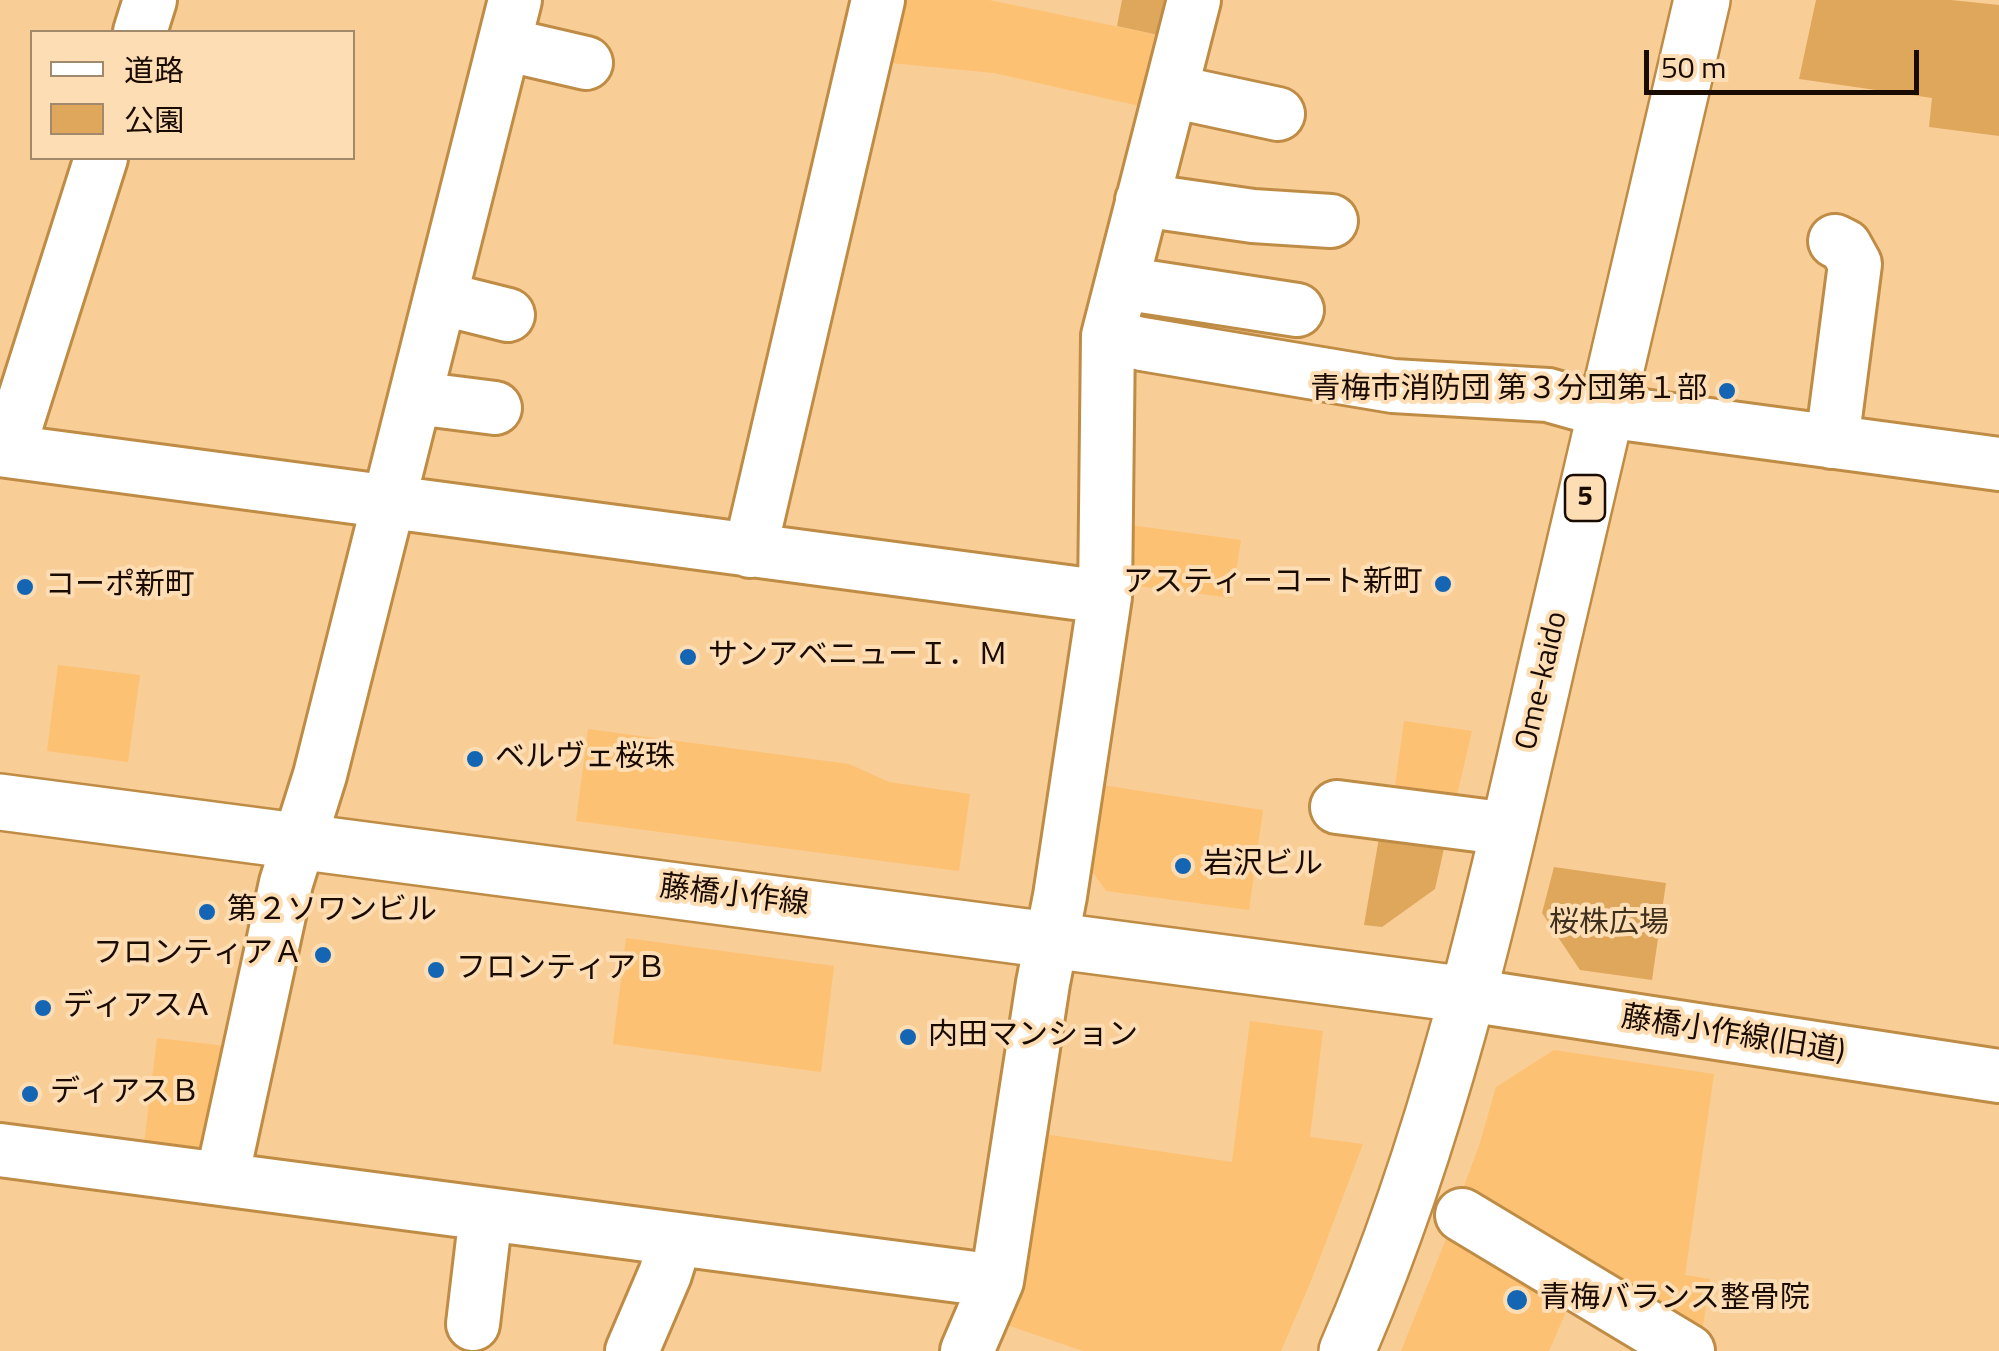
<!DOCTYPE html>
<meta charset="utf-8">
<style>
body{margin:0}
#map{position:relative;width:1999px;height:1351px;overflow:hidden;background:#f9cd96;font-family:"Titillium Web","Noto Sans JP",sans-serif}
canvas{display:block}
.legend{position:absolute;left:30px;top:30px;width:325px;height:130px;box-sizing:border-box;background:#fdddb4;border:2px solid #a2896c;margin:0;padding:12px 18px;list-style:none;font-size:30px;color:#1a0b00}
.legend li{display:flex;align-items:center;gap:20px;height:50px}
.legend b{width:50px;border:2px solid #a2896c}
.scale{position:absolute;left:1644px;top:50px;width:275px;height:45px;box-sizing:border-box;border:5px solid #1a0b00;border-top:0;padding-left:12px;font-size:30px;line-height:35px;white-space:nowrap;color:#1a0b00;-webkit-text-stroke:8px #fdddb4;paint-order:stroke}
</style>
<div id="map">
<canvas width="1999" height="1351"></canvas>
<ul class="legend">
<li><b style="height:12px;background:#fff"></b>道路</li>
<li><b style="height:28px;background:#dea75c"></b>公園</li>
</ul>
<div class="scale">50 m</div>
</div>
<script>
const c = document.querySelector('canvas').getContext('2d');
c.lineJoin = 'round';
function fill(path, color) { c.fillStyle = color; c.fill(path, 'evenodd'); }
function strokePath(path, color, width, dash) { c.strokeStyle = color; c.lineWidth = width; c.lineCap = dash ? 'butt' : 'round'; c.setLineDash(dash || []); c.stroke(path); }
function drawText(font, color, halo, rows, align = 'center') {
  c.font = font + ' "Titillium Web","Noto Sans JP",sans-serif'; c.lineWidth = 8; c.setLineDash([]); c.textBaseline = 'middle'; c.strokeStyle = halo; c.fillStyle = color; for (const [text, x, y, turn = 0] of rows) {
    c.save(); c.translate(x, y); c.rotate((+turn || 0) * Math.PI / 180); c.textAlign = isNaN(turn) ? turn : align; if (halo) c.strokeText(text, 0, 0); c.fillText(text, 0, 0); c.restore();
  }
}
fill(new Path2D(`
 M896,0H989L1163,36L1144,107L994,73L881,62Z
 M1130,525L1241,540L1232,598L1130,585Z
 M58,665L140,675L128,762L47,751Z
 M1404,721L1472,731L1457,795L1439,806L1393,800Z
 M588,729L849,764L889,782L970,794L959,871L576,821Z
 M1102,785L1263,810L1249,910L1106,891L1090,868Z
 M626,938L834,966L821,1072L613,1044Z
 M1250,1021L1323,1031L1310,1137L1363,1144L1311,1281L1281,1351H1083L998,1322L1037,1133L1232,1162Z
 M157,1038L234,1047L211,1150L143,1152Z
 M1554,1050L1714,1074L1685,1275L1710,1279L1700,1346L1458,1202L1479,1146L1496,1087Z
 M1448,1234L1573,1296L1549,1351H1401Z`), '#fcc172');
fill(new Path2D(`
 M1122,0H1172L1163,36L1117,26Z
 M1816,0H1951L1999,5V136L1929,127L1932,98L1799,79Z
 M1381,826L1447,835L1435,889L1382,927L1364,925Z
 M1554,867L1666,883L1652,980L1580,970L1542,913Z`), '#dea75c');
const minor = new Path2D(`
 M140,32L150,0
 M504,44L586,63
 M1171,91L1278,114
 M1142,200L1253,216L1331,221
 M1122,283L1297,310
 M440,298L508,315
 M1108,336L1142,344L1393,386L1548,395L1605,411L1999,464
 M416,398L495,408
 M1832,442L1855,264L1845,246L1835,241
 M0,450L1105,597
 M8,451L101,158
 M750,551L878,0
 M1337,807L1509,829
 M1468,995L1999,1076
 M0,1150L997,1281
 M222,1178L286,883L320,775L515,0
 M1462,1215L1688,1351
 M473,1324L486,1214
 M632,1351L665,1274L676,1239
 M967,1351L997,1281L1043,983L1060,896L1105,597L1108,336L1194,0`);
const major = new Path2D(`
 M0,802L1468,995
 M1347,1351C1444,1128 1495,891 1549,655C1599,437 1652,218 1702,0`);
strokePath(minor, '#bf8c45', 58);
strokePath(major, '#bf8c45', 60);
strokePath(minor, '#fff', 52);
strokePath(major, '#fff', 55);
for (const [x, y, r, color] of [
 [1727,391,10,"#1465b3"],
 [1443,584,10,"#1465b3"],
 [25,587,10,"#1465b3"],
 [688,657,10,"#1465b3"],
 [475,759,10,"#1465b3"],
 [1183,866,10,"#1465b3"],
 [207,912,10,"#1465b3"],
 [323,955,10,"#1465b3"],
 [436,970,10,"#1465b3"],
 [43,1008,10,"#1465b3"],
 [908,1037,10,"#1465b3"],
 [30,1094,10,"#1465b3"],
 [1517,1300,12,"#1465b3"]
]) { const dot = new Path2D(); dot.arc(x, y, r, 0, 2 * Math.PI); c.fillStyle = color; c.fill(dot); strokePath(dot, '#fdddb4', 4); }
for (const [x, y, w] of [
 [1585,498,40]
]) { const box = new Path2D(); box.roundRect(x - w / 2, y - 23, w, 46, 8); c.fillStyle = '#fdddb4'; c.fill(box); strokePath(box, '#1a0b00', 2.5); }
drawText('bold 28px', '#1a0b00', null, [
 ["5",1585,498]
]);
drawText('30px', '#1a0b00', '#fdddb4', [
 ["青梅市消防団 第３分団第１部",1707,391,"right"],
 ["アスティーコート新町",1423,584,"right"],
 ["コーポ新町",45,587],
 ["サンアベニューＩ．Ｍ",708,657],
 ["ベルヴェ桜珠",495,759],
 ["岩沢ビル",1203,866],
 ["第２ソワンビル",227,912],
 ["フロンティアＡ",303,955,"right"],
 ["フロンティアＢ",456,970],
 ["ディアスＡ",63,1008],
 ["内田マンション",928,1037],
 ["ディアスＢ",50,1094],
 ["青梅バランス整骨院",1540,1300]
], 'left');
drawText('30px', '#1a0b00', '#fdddb4', [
 ["Ome-kaido",1543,681,-77],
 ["藤橋小作線",734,897,7],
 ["藤橋小作線(旧道)",1733,1036,9]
]);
drawText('30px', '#3f301d', '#fdddb4', [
 ["桜株広場",1609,925]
]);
</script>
